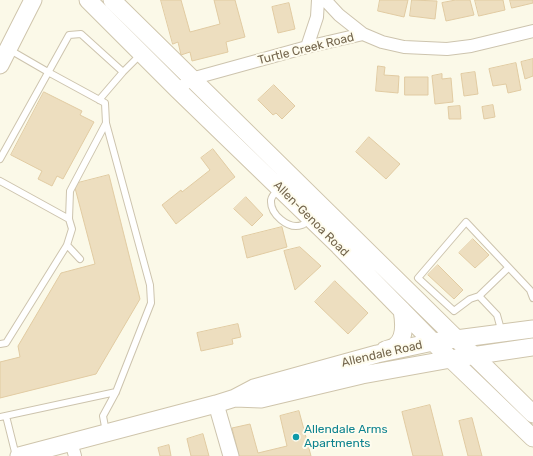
<!DOCTYPE html>
<style>
body{margin:0}
canvas{display:block;background:#fbf9e8}
</style>
<canvas width="533" height="456"></canvas>
<script>
const c = document.querySelector('canvas').getContext('2d');
c.lineJoin = 'round';
function fill(path, color) { c.fillStyle = color; c.fill(path, 'evenodd'); }
function strokePath(path, color, width, dash) { c.strokeStyle = color; c.lineWidth = width; c.lineCap = dash ? 'butt' : 'round'; c.setLineDash(dash || []); c.stroke(path); }
function drawText(font, color, halo, rows, align = 'center') {
  c.font = font + ' Rubik,sans-serif'; c.lineWidth = 4; c.setLineDash([]); c.textBaseline = 'middle'; c.strokeStyle = halo; c.fillStyle = color; for (const [text, x, y, turn = 0] of rows) {
    c.save(); c.translate(x, y); c.rotate((+turn || 0) * Math.PI / 180); c.textAlign = isNaN(turn) ? turn : align; if (halo) c.strokeText(text, 0, 0); c.fillText(text, 0, 0); c.restore();
  }
}
const building = new Path2D(`
 M161,0H181L190,32L220,24L214,0H235L245,37L226,42L228,52L192,61L190,52L181,55L178,42L173,44Z
 M380,0H408L404,17L378,11Z
 M412,0L437,1L435,19L410,16Z
 M456,0H470L474,15L446,21L442,3Z
 M475,0H503L505,10L479,16Z
 M510,0H533V3L512,8Z
 M289,3L295,29L278,33L272,7Z
 M533,59V76L525,79L521,62Z
 M516,63L521,90L508,93L506,84L493,86L489,69Z
 M378,66L385,67L384,75L399,76L398,93L376,91Z
 M475,72L478,94L464,96L461,74Z
 M442,74V79L451,78L453,102L435,104L432,76Z
 M405,77H428V95H405Z
 M274,85L295,106L282,119L276,113L273,115L258,100Z
 M44,92L82,111L80,115L94,122L63,179L57,176L52,186L38,179L42,171L11,155Z
 M493,105L495,117L484,119L482,107Z
 M460,106L461,119H449L448,107Z
 M369,137L400,164L386,179L356,152Z
 M213,149L235,177L176,224L162,205L181,190L182,192L210,170L201,158Z
 M109,175L140,299L96,374L0,398V362L20,357L18,346L61,273L95,264L74,184Z
 M246,197L263,215L252,226L234,209Z
 M282,227L287,247L247,258L242,237Z
 M473,239L489,255L475,268L459,253Z
 M300,247L321,266L295,290L284,251Z
 M438,265L463,290L454,299L428,275Z
 M335,281L368,313L348,334L315,302Z
 M238,324L241,337L232,339L233,344L201,351L197,333Z
 M430,405L443,456H413L402,412Z
 M299,411L311,456H239L232,428L250,424L258,453L287,446L280,416Z
 M472,418L482,456H468L459,421Z
 M203,434L209,456H191L187,439Z
 M169,445L171,456H160L158,448Z`);
fill(building, '#eddebf');
strokePath(building, '#e1cba2', 1);
const service = new Path2D(`
 M99,100L123,72L140,55
 M0,159L69,35L81,34L123,72
 M0,181L69,219
 M279,189C276,192 272,195 271,200C270,214 288,230 302,225C305,224 308,220 310,218
 M67,245L80,259
 M508,268L479,296L470,299L454,311L418,278L466,222L530,290L533,298
 M479,296L497,315L502,333
 M0,344L6,343L67,245L72,229L69,219L70,191L106,123L105,103L48,72L10,50
 M6,416L16,456
 M0,417L116,392
 M106,432L103,416L116,392L151,303L150,285L106,123`);
const minor = new Path2D(`
 M325,0L339,15L363,34
 M307,47L317,17L318,0
 M178,90L191,79L307,47L363,34L382,42L404,47L447,49L471,46L533,31
 M71,442L75,456`);
const tertiary = new Path2D(`
 M216,404L231,456`);
const secondary = new Path2D(`
 M88,0L178,90L339,246L433,342L533,438
 M112,0L533,414
 M0,65L33,0
 M385,350C388,349 392,348 394,347C406,340 404,321 402,310
 M235,398L261,399L362,375L451,359L533,347
 M19,456L216,404L235,398L254,388L377,354L433,342L533,329`);
strokePath(service, '#cdc4ae', 8);
strokePath(minor, '#cdc4ae', 14);
strokePath(tertiary, '#cdc4ae', 17);
strokePath(secondary, '#cfc5ac', 19);
strokePath(service, '#fff', 6);
strokePath(minor, '#fff', 12);
strokePath(tertiary, '#fff', 15);
strokePath(secondary, '#fff', 17);
for (const [x, y, r, color] of [
 [296,437,4,"#0f9aa8"]
]) { const dot = new Path2D(); dot.arc(x, y, r, 0, 2 * Math.PI); c.fillStyle = color; c.fill(dot); strokePath(dot, '#fefcee', 1.5); }
drawText('12px', '#74664d', '#fefcee', [
 ["Turtle Creek Road",306,49,-14],
 ["Allen-Genoa Road",311,219,45],
 ["Allendale Road",382,354,-13]
]);
drawText('12px', '#0d838f', '#fefcee', [
 ["Allendale Arms",304,430],
 ["Apartments",304,444]
], 'left');
</script>
